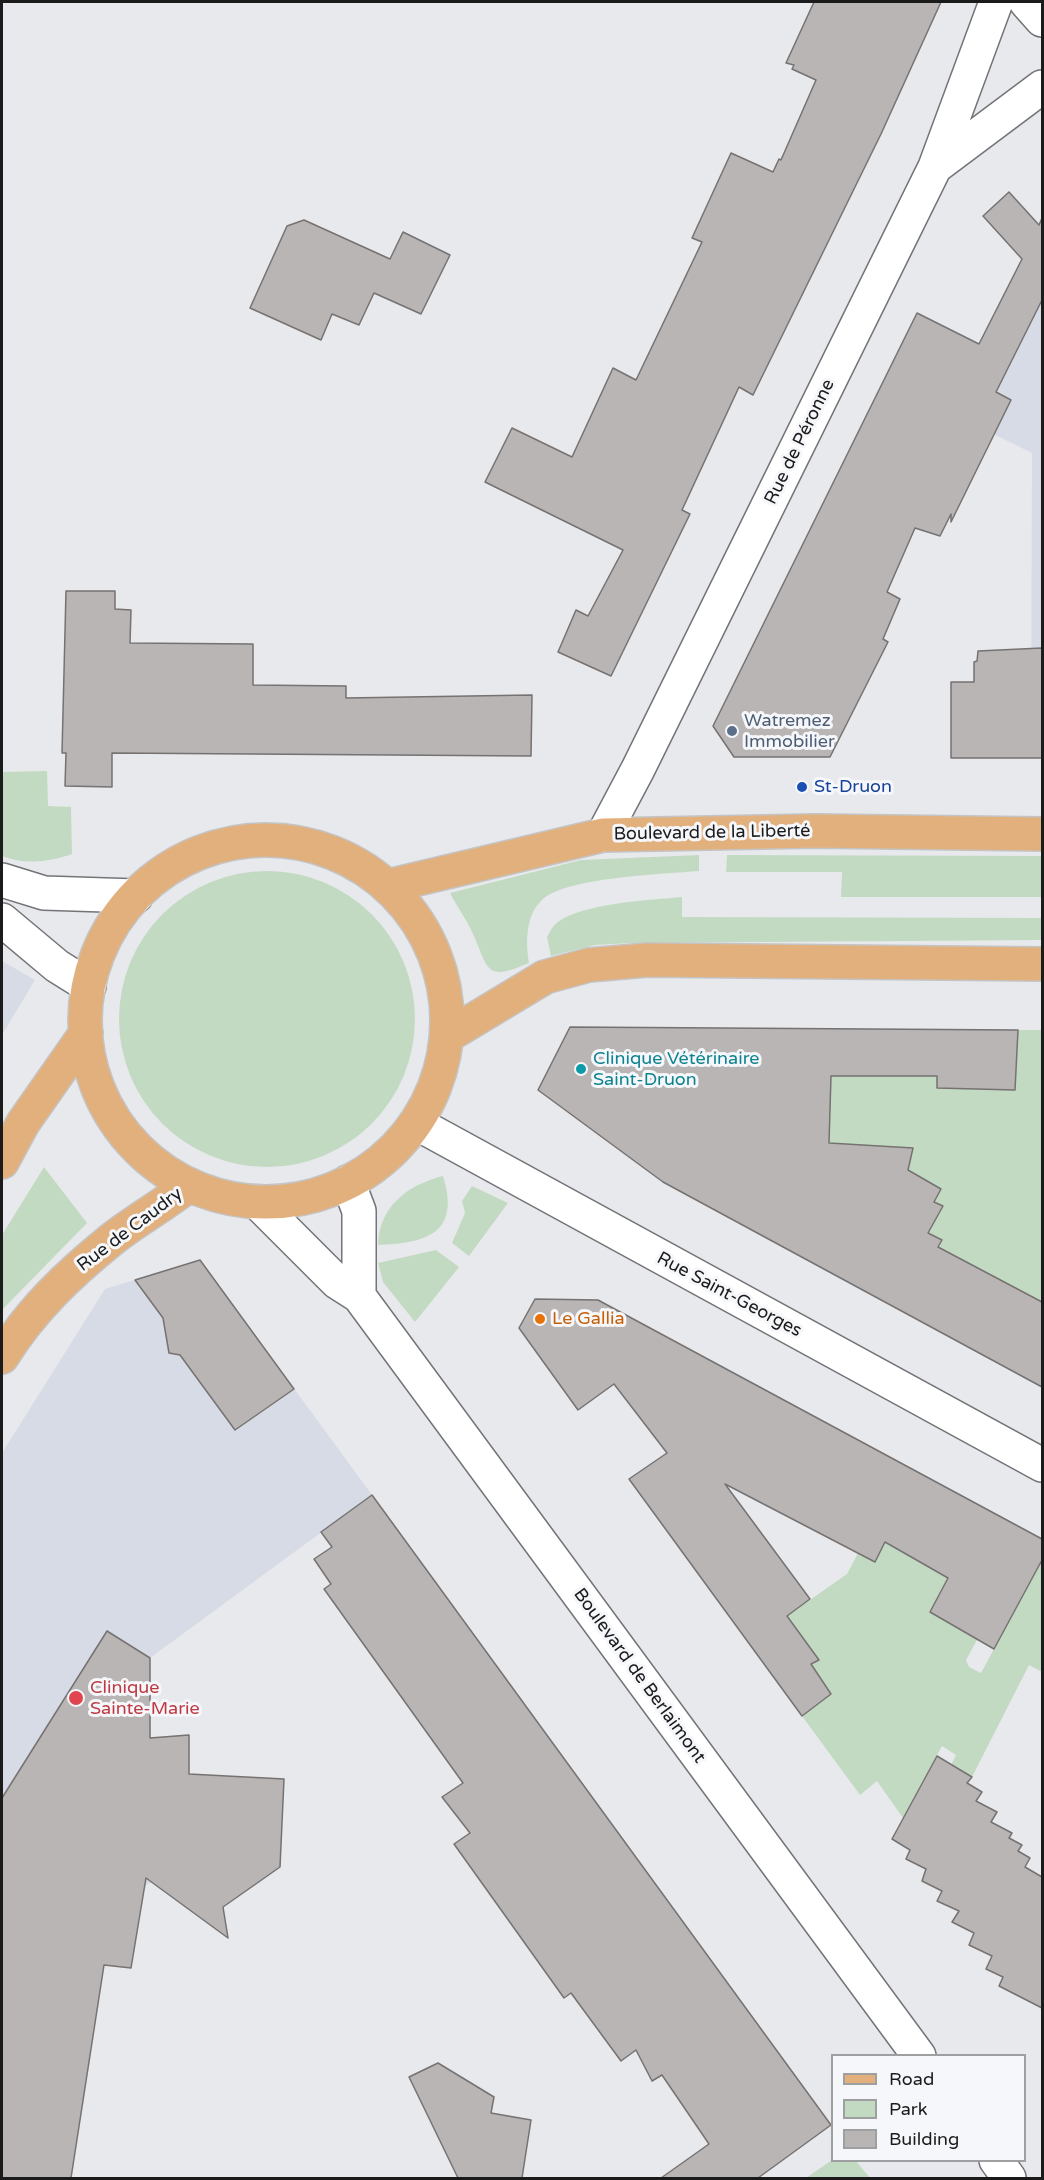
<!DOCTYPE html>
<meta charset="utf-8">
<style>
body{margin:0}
#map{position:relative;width:1044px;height:2180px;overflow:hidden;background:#e8e9ed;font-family:"Varela Round",sans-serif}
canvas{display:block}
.frame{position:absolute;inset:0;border:3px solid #1b1b1c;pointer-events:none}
.legend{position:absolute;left:831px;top:2054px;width:195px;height:108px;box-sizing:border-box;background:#f6f7fa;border:2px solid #9e9fa1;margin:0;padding:8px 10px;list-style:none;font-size:18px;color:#1b1b1c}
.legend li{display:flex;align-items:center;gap:12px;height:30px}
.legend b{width:30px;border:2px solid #9e9fa1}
</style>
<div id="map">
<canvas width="1044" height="2180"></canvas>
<div class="frame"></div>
<ul class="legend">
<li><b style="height:8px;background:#e2b07d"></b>Road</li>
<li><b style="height:16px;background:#c3dac2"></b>Park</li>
<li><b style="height:16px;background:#b9b5b4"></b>Building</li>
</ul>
</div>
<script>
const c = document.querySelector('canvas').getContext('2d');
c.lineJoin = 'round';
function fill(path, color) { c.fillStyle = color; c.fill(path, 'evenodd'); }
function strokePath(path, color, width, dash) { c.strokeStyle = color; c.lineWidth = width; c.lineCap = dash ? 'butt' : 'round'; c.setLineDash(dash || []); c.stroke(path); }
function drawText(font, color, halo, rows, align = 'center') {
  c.font = font + ' "Varela Round",sans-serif'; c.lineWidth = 6; c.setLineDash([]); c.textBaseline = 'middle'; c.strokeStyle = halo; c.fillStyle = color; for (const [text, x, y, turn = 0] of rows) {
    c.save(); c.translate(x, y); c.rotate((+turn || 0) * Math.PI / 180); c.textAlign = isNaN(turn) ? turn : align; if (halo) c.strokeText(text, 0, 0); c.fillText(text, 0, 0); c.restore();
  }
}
fill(new Path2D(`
 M1042,300V758H1031L1032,453L975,425L999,386Z
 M2,961L35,980L2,1035Z
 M200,1260L372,1495L150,1658L152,1882L113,1903L71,2178H2V1453L105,1289Z`), '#d7dbe5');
fill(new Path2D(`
 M47,771L48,806L71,807L72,854C49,862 25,865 2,856V772Z
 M699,855V871C666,874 563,877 541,901C525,917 526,943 529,963C485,982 489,970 473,934C467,920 457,907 450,893L581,860Z
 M727,855L1042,856V897H841L842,872H726Z
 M119 1019a148 148 0 1 1 296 0a148 148 0 1 1-296 0Z
 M682,897V917L1042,918V940L630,943L595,945L551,956L547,937C550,932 553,925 558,922C583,903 651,900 682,897Z
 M1018,1030H1042V1302L995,1277L904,1312L941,1241L928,1233L934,1202L941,1189L907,1171L912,1148L896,1147L875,1193L766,1122V1067L937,1076V1088L1015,1090Z
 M44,1167L87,1223L2,1310V1235Z
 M443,1176C461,1234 426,1243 378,1245C379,1207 407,1185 443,1176Z
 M472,1186L508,1203L469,1256L452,1243L465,1213L462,1201Z
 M436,1250L459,1267L415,1322L383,1282L378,1263Z
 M886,1534L948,1578L930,1612L944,1620L987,1622L966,1660L969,1667L981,1673L1042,1560V1672L1029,1665L972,1777L951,1765L956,1755L942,1746L903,1818L877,1781L860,1795L802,1716L831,1694L811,1664L818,1660L787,1616L847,1574L858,1553L875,1562Z
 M832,2160L856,2161L870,2178H806Z`), '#c3dac2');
const building = new Path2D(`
 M814,2H941L881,134L753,395L739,387L682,510L690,514L611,676L558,652L576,610L588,616L623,550L485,482L512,428L572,457L613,368L636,380L702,242L692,238L731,153L773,172L779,159L781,160L816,80L792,69L794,65L786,63Z
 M1009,192L1039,225L1042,218V300L996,392L1011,400L951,522V514L940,536L915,528L887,592L900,599L883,639L888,642L830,757H734L713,726L917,313L979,344L1022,259L983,216Z
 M304,220L390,259L403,232L450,255L421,314L374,293L359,325L332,314L321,340L250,308L287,226Z
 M66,591H115V609L131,610L130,643L253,644V685L346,686V698L532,695L531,756L112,753V787L65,786L66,753H62Z
 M1042,648V758H951V682H974V662L977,661L978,651Z
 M570,1027L1018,1030L1015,1090L937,1088V1076H831L829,1143L913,1148L908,1170L941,1189L934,1202L943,1206L928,1233L942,1240L938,1247L1042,1302V1387L663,1182L538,1090Z
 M200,1260L294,1389L235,1430L180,1355L169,1353L163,1318L135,1280Z
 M535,1299L598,1300L1042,1539V1560L994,1649L930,1612L948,1578L885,1542L875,1562L725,1484L810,1599L787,1616L819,1660L811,1664L831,1694L802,1716L629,1479L667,1453L614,1384L578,1410L519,1328Z
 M372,1495L831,2125L758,2178H661L709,2144L662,2075L652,2081L636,2050L621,2061L571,1993L564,1998L454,1844L470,1833L442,1797L463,1783L324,1589L331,1584L314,1559L332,1547L321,1532Z
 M107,1631L150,1658V1738L189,1735V1774L284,1779L280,1867L223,1907L228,1938L146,1878L131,1968L104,1965L71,2178H2V1798Z
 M937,1756L972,1777L967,1783L982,1792L976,1801L997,1812L991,1822L1012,1833L1009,1838L1022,1845L1018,1851L1030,1858L1025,1867L1042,1877V2008L999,1986L1003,1977L986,1969L992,1956L969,1945L974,1933L952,1922L959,1911L937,1901L942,1891L922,1881L926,1869L906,1859L910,1850L892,1839Z
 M438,2063L494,2097L491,2113L531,2120L522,2178H458L409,2077Z`);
fill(building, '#b9b5b4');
strokePath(building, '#757271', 1.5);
const minor = new Path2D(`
 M1026,2L1042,20
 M935,167L1042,87
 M603,835L638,769L935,167L996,2
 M2,880L44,893L136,896
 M2,920L57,966L89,986
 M416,1123L1042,1465
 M348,1182L359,1211V1296
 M257,1202L337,1282L359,1296L919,2056
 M996,2160L1009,2178`);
const major = new Path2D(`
 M85 1021a181 181 0 1 1 362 0a181 181 0 1 1-362 0Z
 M388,886L603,835L816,831L1042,834
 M447,1036L545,977L589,965L647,960L1042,964
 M2,1162L23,1123L86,1033
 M2,1357C30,1311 69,1274 111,1240C136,1220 164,1205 189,1185`);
strokePath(minor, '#737477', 36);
strokePath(major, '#c4c4c4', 36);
strokePath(minor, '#fff', 33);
strokePath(major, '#e2b07d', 33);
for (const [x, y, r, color] of [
 [732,731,6,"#5c6f8a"],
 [802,787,6,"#1a4fb4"],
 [581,1069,6,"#0f9aa8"],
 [540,1319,6,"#e8710a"],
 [76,1698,8,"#e0444e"]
]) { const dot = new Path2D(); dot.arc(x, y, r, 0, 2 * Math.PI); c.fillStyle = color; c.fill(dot); strokePath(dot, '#f6f7fa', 2); }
drawText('18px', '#1b1b1c', '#f6f7fa', [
 ["Rue de Péronne",800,442,-64],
 ["Boulevard de la Liberté",712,833,-1],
 ["Rue de Caudry",130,1230,-37],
 ["Rue Saint-Georges",729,1295,28],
 ["Boulevard de Berlaimont",639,1676,54]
]);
drawText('18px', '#4e5e75', '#f6f7fa', [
 ["Watremez",744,721],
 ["Immobilier",744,742]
], 'left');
drawText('18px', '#164399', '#f6f7fa', [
 ["St-Druon",814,787]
], 'left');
drawText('18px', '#0d838f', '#f6f7fa', [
 ["Clinique Vétérinaire",593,1059],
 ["Saint-Druon",593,1080]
], 'left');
drawText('18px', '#c56008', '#f6f7fa', [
 ["Le Gallia",552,1319]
], 'left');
drawText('18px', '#be3a42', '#f6f7fa', [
 ["Clinique",90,1688],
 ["Sainte-Marie",90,1709]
], 'left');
</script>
